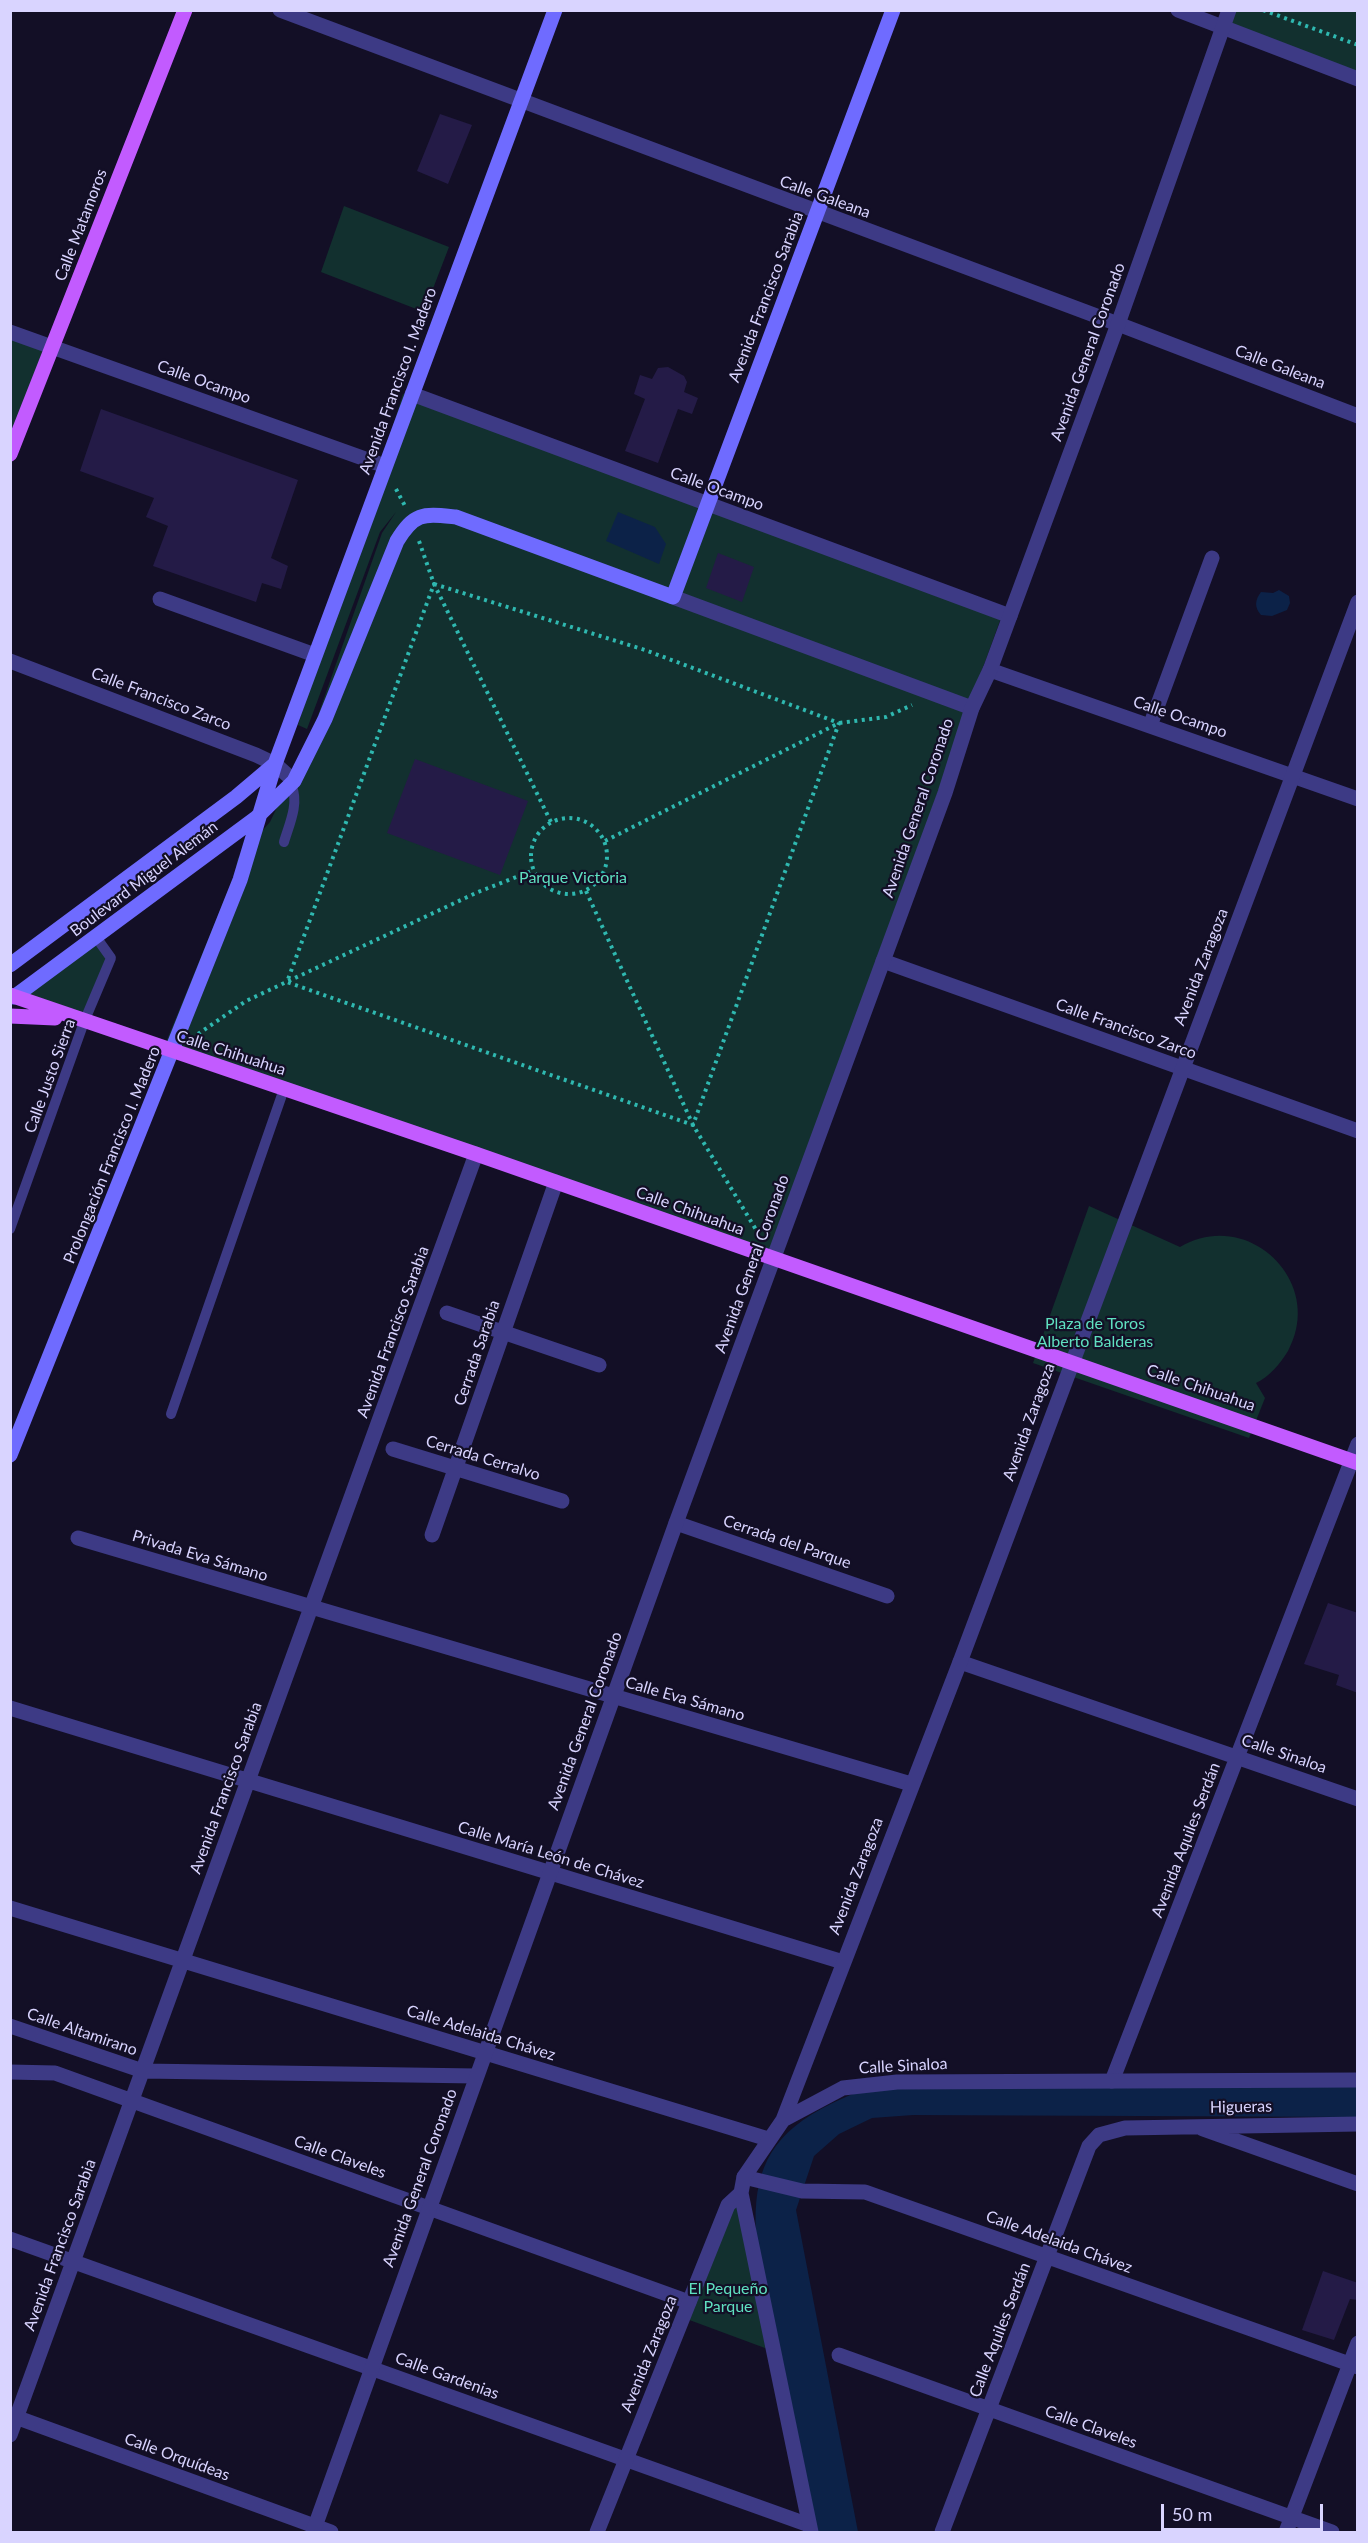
<!DOCTYPE html>
<meta charset="utf-8">
<style>
body{margin:0}
#map{position:relative;width:1368px;height:2543px;overflow:hidden;background:#130f26;font-family:Lato,sans-serif}
canvas{display:block}
.frame{position:absolute;inset:0;border:12px solid #d9d4ff;pointer-events:none}
.scale{position:absolute;left:1161px;top:2504px;width:162px;height:27px;box-sizing:border-box;border:3px solid #d9d4ff;border-top:0;padding-left:8px;font-size:18px;line-height:21px;white-space:nowrap;color:#d9d4ff;-webkit-text-stroke:4px #130f26;paint-order:stroke}
</style>
<div id="map">
<canvas width="1368" height="2543"></canvas>
<div class="frame"></div>
<div class="scale">50 m</div>
</div>
<script>
const c = document.querySelector('canvas').getContext('2d');
c.lineJoin = 'round';
function fill(path, color) { c.fillStyle = color; c.fill(path, 'evenodd'); }
function strokePath(path, color, width, dash) { c.strokeStyle = color; c.lineWidth = width; c.lineCap = dash ? 'butt' : 'round'; c.setLineDash(dash || []); c.stroke(path); }
function drawText(font, color, halo, rows, align = 'center') {
  c.font = font + ' Lato,sans-serif'; c.lineWidth = 4.5; c.setLineDash([]); c.textBaseline = 'middle'; c.strokeStyle = halo; c.fillStyle = color; for (const [text, x, y, turn = 0] of rows) {
    c.save(); c.translate(x, y); c.rotate((+turn || 0) * Math.PI / 180); c.textAlign = isNaN(turn) ? turn : align; if (halo) c.strokeText(text, 0, 0); c.fillText(text, 0, 0); c.restore();
  }
}
fill(new Path2D(`
 M1225,11H1357V80L1219,26Z
 M344,206L449,247L424,312L321,272Z
 M10,334L50,348L10,440Z
 M403,394L1002,615L768,1261L164,1047L234,876L238,858L270,822L310,738L382,533L396,512L380,532L307,729L298,725Z
 M89,934L107,959L82,1017L15,991Z
 M1089,1206L1180,1247C1248,1207 1326,1282 1288,1351C1280,1364 1270,1376 1256,1383L1265,1398L1249,1438L1033,1363Z
 M739,2193L773,2351L684,2318Z`), '#12302f');
fill(new Path2D(`
 M618,512L655,527L666,544L659,564L606,541Z
 M1279,590L1289,596L1290,603L1287,610L1272,616L1261,615C1254,607 1255,600 1261,592L1273,593Z
 M1357,2086V2117L913,2115L872,2118L839,2134L814,2156L796,2210L858,2532H818L756,2233C753,2174 768,2138 821,2109C835,2102 853,2092 868,2090C883,2088 899,2088 914,2087Z`), '#0c2248');
fill(new Path2D(`
 M440,114L472,125L448,184L417,171Z
 M668,367L684,376L687,382L684,392L698,398L692,414L678,409L658,463L625,451L645,399L634,394L640,375L652,379L658,368Z
 M101,409L298,480L271,558L288,566L281,589L262,583L256,602L153,566L168,526L146,517L154,498L80,471Z
 M718,553L754,567L742,602L706,588Z
 M415,759L528,801L500,875L387,833Z
 M1328,1603L1358,1613V1693L1336,1685L1339,1675L1304,1664Z
 M1323,2271L1358,2283V2300L1350,2299L1334,2340L1302,2330Z`), '#241b47');
strokePath(new Path2D(`
 M1263,10L1358,45
 M396,489L405,506
 M419,541L434,584L551,822
 M434,584L645,650L839,723L693,1125L287,982Z
 M531 856a38 38 0 1 1 76 0a38 38 0 1 1-76 0Z
 M605,841L839,723L886,717L912,705
 M586,891L693,1125L758,1233
 M198,1034L246,1001L478,892L534,870`), '#2fb8b0', 4, [3, 4.5]);
strokePath(new Path2D(`
 M284,842C289,825 299,804 292,787L294,781
 M10,1229L84,1022L111,958L96,937
 M171,1414L284,1089`), '#3d3a85', 10);
strokePath(new Path2D(`
 M280,10L1118,324L1358,416
 M1178,10L1358,79
 M10,332L385,466
 M412,394L1010,616
 M673,597L972,708
 M160,599L315,655
 M10,661L256,755L275,764L294,781
 M990,670L1358,799
 M1150,726L1212,558
 M883,961L1358,1131
 M447,1313L599,1365
 M393,1449L562,1501
 M676,1523L887,1596
 M432,1535L556,1182
 M78,1538L911,1784
 M960,1662L1358,1799
 M10,1708L843,1962
 M10,1908L768,2139
 M10,2026L143,2071L476,2076
 M10,2072L55,2073L689,2302
 M1112,2081L1358,1444
 M1203,2129L1358,2184
 M744,2177L802,2191L865,2192L1358,2367
 M10,2239L809,2525
 M839,2355L1332,2532
 M10,2415L331,2532
 M10,2435L476,1154
 M942,2532L1089,2146L1099,2135L1125,2128L1358,2124
 M1286,2532L1358,2343`), '#3d3a85', 15);
strokePath(new Path2D(`
 M783,2120L960,1662L1358,602
 M313,2532L676,1523L945,793L972,708L990,670L1118,324L1229,10
 M597,2532L728,2205L741,2193
 M811,2532L741,2193L744,2177L783,2120L843,2088L897,2082L1358,2080`), '#3d3a85', 15);
strokePath(new Path2D(`
 M10,965L236,797L275,764
 M14,997L256,818L294,781L325,719L397,541C415,512 423,514 456,517L673,597L893,10
 M10,1455L240,880L275,764L555,10`), '#6f6bff', 15);
strokePath(new Path2D(`
 M10,454L185,10
 M10,995L476,1154L1358,1463
 M10,1016L55,1018`), '#c25bff', 15);
drawText('16px', '#d9d4ff', '#130f26', [
 ["Calle Galeana",825,197,20],
 ["Calle Matamoros",81,225,-69],
 ["Avenida Francisco Sarabia",766,297,-69],
 ["Avenida General Coronado",1088,352,-70],
 ["Calle Galeana",1280,367,21],
 ["Avenida Francisco I. Madero",398,381,-70],
 ["Calle Ocampo",204,382,20],
 ["Calle Ocampo",717,489,20],
 ["Calle Francisco Zarco",161,699,21],
 ["Calle Ocampo",1180,717,19],
 ["Avenida General Coronado",918,808,-71],
 ["Boulevard Miguel Alemán",144,879,-37],
 ["Avenida Zaragoza",1201,967,-69],
 ["Calle Francisco Zarco",1126,1029,20],
 ["Calle Chihuahua",231,1053,18],
 ["Calle Justo Sierra",50,1076,-70],
 ["Prolongación Francisco I. Madero",112,1155,-68],
 ["Calle Chihuahua",690,1211,20],
 ["Avenida General Coronado",752,1264,-70],
 ["Avenida Francisco Sarabia",393,1332,-70],
 ["Cerrada Sarabia",477,1353,-71],
 ["Calle Chihuahua",1201,1388,19],
 ["Avenida Zaragoza",1029,1422,-70],
 ["Cerrada Cerralvo",483,1458,17],
 ["Cerrada del Parque",787,1542,19],
 ["Privada Eva Sámano",200,1556,17],
 ["Calle Eva Sámano",685,1699,16],
 ["Avenida General Coronado",585,1721,-70],
 ["Calle Sinaloa",1284,1754,19],
 ["Avenida Francisco Sarabia",226,1788,-70],
 ["Avenida Aquiles Serdán",1186,1840,-69],
 ["Calle María León de Chávez",551,1855,17],
 ["Avenida Zaragoza",856,1876,-69],
 ["Calle Altamirano",82,2032,19],
 ["Calle Adelaida Chávez",481,2033,17],
 ["Calle Sinaloa",903,2066,-3],
 ["Higueras",1241,2107,-1],
 ["Calle Claveles",340,2157,20],
 ["Avenida General Coronado",420,2178,-70],
 ["Calle Adelaida Chávez",1059,2242,20],
 ["Avenida Francisco Sarabia",60,2245,-70],
 ["Calle Aquiles Serdán",1000,2330,-69],
 ["Avenida Zaragoza",649,2354,-68],
 ["Calle Gardenias",447,2376,20],
 ["Calle Claveles",1091,2427,20],
 ["Calle Orquídeas",177,2457,20]
]);
drawText('16px', '#5fe0c0', '#130f26', [
 ["Parque Victoria",573,878],
 ["Plaza de Toros",1095,1324],
 ["Alberto Balderas",1095,1342],
 ["El Pequeño",728,2289],
 ["Parque",728,2307]
]);
</script>
